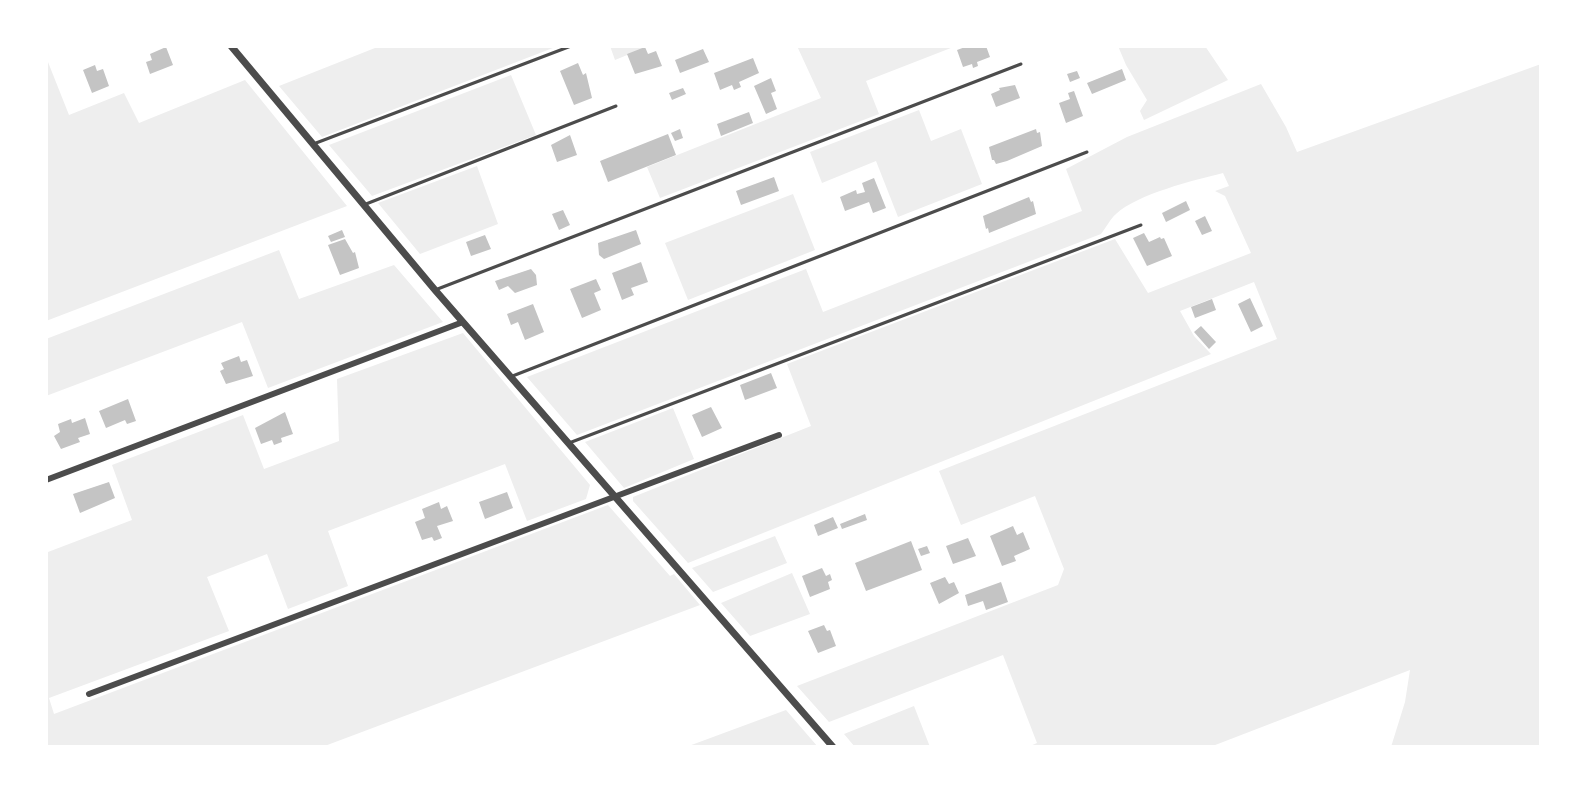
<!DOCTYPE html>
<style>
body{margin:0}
#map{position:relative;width:1587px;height:793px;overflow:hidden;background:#fff;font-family:"Exo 2",sans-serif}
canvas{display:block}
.frame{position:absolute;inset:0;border:48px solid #fff;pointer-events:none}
</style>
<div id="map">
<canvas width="1587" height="793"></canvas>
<div class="frame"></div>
</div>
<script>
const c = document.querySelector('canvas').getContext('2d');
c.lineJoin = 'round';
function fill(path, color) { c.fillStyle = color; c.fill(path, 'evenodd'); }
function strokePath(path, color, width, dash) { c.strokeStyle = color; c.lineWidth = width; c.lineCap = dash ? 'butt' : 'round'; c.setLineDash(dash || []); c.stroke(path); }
fill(new Path2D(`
 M380,46H558L322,137L279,86Z
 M610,46H649L615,60Z
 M797,46H956L866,81L879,114L660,198L647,167L821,98Z
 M1118,46H1205L1228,80L1144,120L1140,111L1147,100L1126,65Z
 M46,57L69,115L124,93L139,123L245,80L347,206L46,321Z
 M1541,64V747H1391L1405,702L1410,670L1210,747H1028L1037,743L1003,655L829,722L797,686L1058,585L1064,569L1035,496L961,525L939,471L1277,339L1254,282L1180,311L1194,336L1211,354L688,563L633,501V497L811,426L787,364L1115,239L1148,293L1251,253L1225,196L1215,191L1229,186L1223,173C1195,180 1137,194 1116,214C1110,219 1106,228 1101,234L577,435L527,377L806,269L823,312L1082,211L1066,169L1127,137L1261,84L1286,127L1297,152Z
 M511,75L536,135L372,196L329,145Z
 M919,110L931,141L961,129L982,184L898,217L876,161L822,183L810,152Z
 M477,166L498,224L420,254L378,203Z
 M793,194L815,250L688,300L665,243Z
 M279,250L299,299L394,265L443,322L268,388L242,322L46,396V339Z
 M463,333L590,485L586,499L527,521L505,464L328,531L348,586L288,609L267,554L207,577L229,631L49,698L54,714L608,505L670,576L674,574L700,605L322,747H46V550L48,552L132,520L112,465L243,415L264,469L339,441L337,379Z
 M673,408L694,459L624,488L585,442Z
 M775,536L787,563L713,592L692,568Z
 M792,573L810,614L750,636L721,603Z
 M914,706L930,747H855L844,734Z
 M786,710L818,747H686Z`), '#eee');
fill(new Path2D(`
 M968,46H986L990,57L977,62L978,66L973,68L972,64L963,67L957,50Z
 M166,47L173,65L150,74L146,62L152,60L150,54Z
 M645,47L648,54L656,51L662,66L635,74L627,54Z
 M703,49L709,62L680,73L675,60Z
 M753,58L759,73L739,82L741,87L734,90L732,85L720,90L714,73Z
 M578,63L583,75L586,73L592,98L574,105L560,71Z
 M95,65L97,71L103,69L109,86L92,93L83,70Z
 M1122,69L1126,80L1092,94L1087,83Z
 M1077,71L1080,78L1070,82L1067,74Z
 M771,78L776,91L771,93L777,109L766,114L754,86Z
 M1015,85L1020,98L996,107L991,94L1000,90L999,88Z
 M683,88L686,94L672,100L669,93Z
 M1074,91L1083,116L1066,123L1059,103L1070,99L1068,93Z
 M749,112L753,123L721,136L717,124Z
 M680,129L683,138L675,141L671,133Z
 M1036,129L1037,133L1040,132L1042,146L1007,161L996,164L994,160H992L989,147Z
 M668,134L676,155L608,182L600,161Z
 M570,135L577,155L557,162L551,145Z
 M774,177L779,191L741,205L736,191Z
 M874,178L886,208L873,213L869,202L845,211L840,197L856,190L857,194L865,192L862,183Z
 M1029,197L1031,202L1033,201L1036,214L989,233L988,228L986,229L983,216Z
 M1186,201L1190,210L1166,222L1162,213Z
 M563,210L570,225L559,230L552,214Z
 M1205,216L1212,231L1202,235L1195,221Z
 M342,230L345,237L331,242L328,236Z
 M636,230L641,244L604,259L599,255L598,243Z
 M1144,233L1149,242L1160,237L1161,239L1164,238L1172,256L1147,266L1133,238Z
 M485,235L491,249L471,256L466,242Z
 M345,239L353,253L355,252L359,268L340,275L328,245Z
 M641,262L648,282L631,288L634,295L622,300L612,273Z
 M531,269L536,275L537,285L515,293L508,286L499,290L495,281Z
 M596,279L601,290L594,293L601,310L582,318L570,289Z
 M1250,298L1263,326L1251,332L1238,304Z
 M1212,299L1216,310L1195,318L1191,307Z
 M533,304L544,332L525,340L518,322L511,325L507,314Z
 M1201,326L1216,342L1209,349L1194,332Z
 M239,356L241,362L247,360L253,376L226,384L220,371L224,369L221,363Z
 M771,373L777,388L745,400L740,385Z
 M128,399L136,421L127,424L125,420L106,428L99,411Z
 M711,407L722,428L702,437L692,415Z
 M285,412L293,434L281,438L282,442L274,445L272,440L261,444L255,428Z
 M85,418L90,434L78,438L80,442L61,449L54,436L60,432L58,424L71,419L72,423Z
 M109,482L115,498L80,513L73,494Z
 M507,492L513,508L485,519L479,502Z
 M439,502L441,509L447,506L453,521L437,526L442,538L434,541L432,537L422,540L415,522L425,518L422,509Z
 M865,514L867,520L842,529L840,524Z
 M833,517L838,528L818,536L814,525Z
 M1013,526L1017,535L1023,532L1030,549L1014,556L1016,561L1002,566L990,536Z
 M968,538L976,556L953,564L946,546Z
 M911,541L922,570L866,591L855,563Z
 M927,546L930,553L921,556L918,549Z
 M822,568L826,576L830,574L832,580L828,582L830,589L810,597L802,576Z
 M945,577L949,584L954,582L959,593L939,604L930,583Z
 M1001,582L1008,602L986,610L983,601L968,606L965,595Z
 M824,625L827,631L830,630L836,646L818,653L808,631Z`), '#c4c4c4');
strokePath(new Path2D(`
 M316,143L571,46
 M366,204L616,106
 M435,290L1021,64
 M510,377L1087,152
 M569,443L1141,225`), '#4c4c4c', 3);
strokePath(new Path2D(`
 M46,480L463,322
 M89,694L779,435`), '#4c4c4c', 6);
strokePath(new Path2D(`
 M231,46L435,290L833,747`), '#4c4c4c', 7);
</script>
